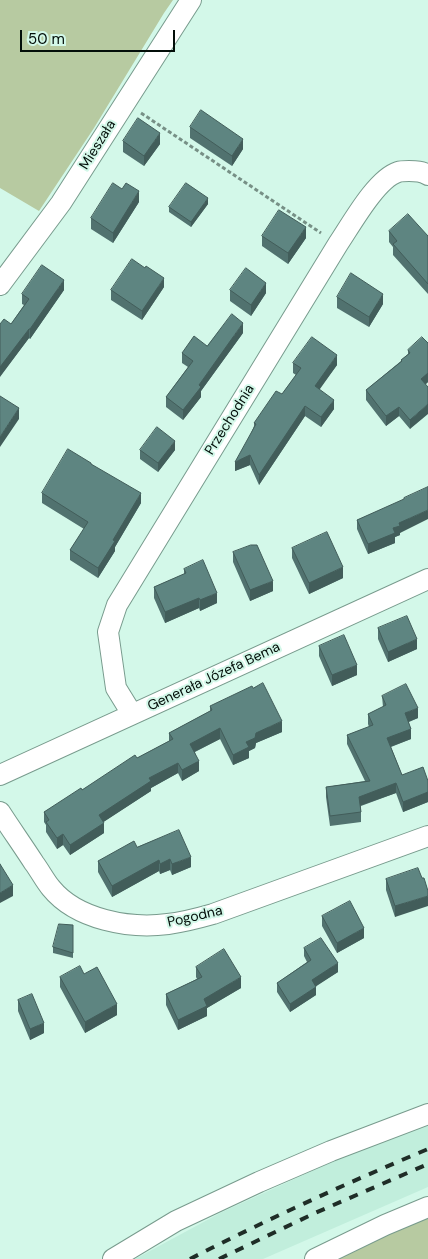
<!DOCTYPE html>
<meta charset="utf-8">
<style>
body{margin:0}
#map{position:relative;width:428px;height:1259px;overflow:hidden;background:#d3f8e9;font-family:"DM Sans",sans-serif}
canvas{display:block}
.scale{position:absolute;left:20px;top:30px;width:155px;height:22px;box-sizing:border-box;border:2px solid #030e09;border-top:0;padding-left:6px;font-size:15px;line-height:18px;white-space:nowrap;color:#030e09;-webkit-text-stroke:4px #d3f8e9;paint-order:stroke}
</style>
<div id="map">
<canvas width="428" height="1259"></canvas>
<div class="scale">50 m</div>
</div>
<script>
const c = document.querySelector('canvas').getContext('2d');
c.lineJoin = 'round';
function fill(path, color) { c.fillStyle = color; c.fill(path, 'evenodd'); }
function strokePath(path, color, width, dash) { c.strokeStyle = color; c.lineWidth = width; c.lineCap = dash ? 'butt' : 'round'; c.setLineDash(dash || []); c.stroke(path); }
function drawText(font, color, halo, rows, align = 'center') {
  c.font = font + ' "DM Sans",sans-serif'; c.lineWidth = 4; c.setLineDash([]); c.textBaseline = 'middle'; c.strokeStyle = halo; c.fillStyle = color; for (const [text, x, y, turn = 0] of rows) {
    c.save(); c.translate(x, y); c.rotate((+turn || 0) * Math.PI / 180); c.textAlign = isNaN(turn) ? turn : align; if (halo) c.strokeText(text, 0, 0); c.fillText(text, 0, 0); c.restore();
  }
}
fill(new Path2D(`
 M428,1122V1187L263,1259H135L222,1212L332,1162Z`), '#c1eedc');
fill(new Path2D(`
 M0,0H173L164,13L94,128L39,211L0,188Z
 M428,1212V1259H332Z`), '#b7caa1');
const street = new Path2D(`
 M0,285L61,203L191,0
 M132,714L116,688L108,632L117,605L338,244C351,225 376,179 398,172C401,171 406,171 409,171C416,171 422,171 428,175
 M0,775L428,579
 M0,812C11,829 23,846 34,863C40,871 45,881 51,888C77,920 130,929 168,924C184,922 199,918 213,914L428,836
 M113,1259L176,1221L259,1182L331,1151L428,1114
 M315,1259L385,1225L428,1207`);
strokePath(street, '#789b8d', 22);
strokePath(new Path2D(`
 M141,113L321,233`), '#779086', 3, [4, 2.5]);
strokePath(street, '#fff', 20);
strokePath(new Path2D(`
 M190,1259C268,1219 347,1183 428,1149
 M219,1259L315,1213L428,1164`), '#1f2d27', 4, [9, 9]);
fill(new Path2D(`
 M190,127L243,149L232,166L190,138Z
 M123,141L160,144L144,166L123,152Z
 M139,202L113,243L91,229V218Z
 M208,204L191,227L169,212V207Z
 M389,231L428,236V294L393,255V247L389,242Z
 M262,236L306,238L288,264L262,246Z
 M164,287L142,320L111,300V290Z
 M64,290L30,339L29,338L0,376V324H11L24,305L22,304V294Z
 M230,290L266,293L251,316L230,301Z
 M337,297L383,304L369,327L337,308Z
 M243,333L201,391V397L183,420L166,407V397L188,367L182,363V353L207,346Z
 M428,343V382L426,384L410,429L399,416L386,426L366,400V390L401,361V360L408,354V350Z
 M293,363L337,365L319,389L334,409L321,427L305,416L259,485L250,465L235,471L254,426V423L282,394L296,375L293,373Z
 M140,450H175L158,472L140,459Z
 M91,464L141,503L115,547V551L98,578L70,560V550L84,529L42,503V493Z
 M428,487L400,533V535L395,537V543L368,554L357,529V520L404,500Z
 M292,548L343,578L309,594L292,558Z
 M233,552L273,591L250,601L233,562Z
 M184,569L217,603L200,611L199,608L165,623L154,598V587L184,574Z
 M378,628L417,649L388,662L378,639Z
 M319,646L357,675L332,686L319,656Z
 M382,696L418,718L409,722L411,739L391,747L402,775L428,781V802L403,812L396,793L361,806V822L330,826L326,797V787L365,781L347,744V735L369,727L368,724V714L383,707Z
 M210,706L282,732L256,743L255,748L249,751V758L233,765L220,739L195,752L199,771L182,781L178,773L151,788V791L103,822L104,833L70,855L63,845L57,849L46,832V825L44,822V812L137,758L169,741V733L210,711Z
 M137,847L191,867L172,875L170,870L160,874L159,871L112,897L98,872V861Z
 M422,878L395,917L386,890V879Z
 M322,916L364,938L337,953L322,926Z
 M73,925V958L53,953V947Z
 M304,948L338,972L315,986L316,995L290,1012L277,992V983L307,962L304,956Z
 M196,967L241,988L207,1008V1016L178,1030L166,1005V994L197,979L196,977Z
 M60,977L117,1015L85,1033L60,987Z
 M18,1000L44,1033L30,1040L18,1011Z`), '#51726f');
fill(new Path2D(`
 M160,133V144L144,166V156Z
 M243,139V149L232,166V156Z
 M139,191V202L113,243V233Z
 M208,198V204L191,227V222Z
 M306,227V238L288,264V253Z
 M164,278V287L142,320V311Z
 M64,280V290L30,339V329Z
 M266,283V293L251,316V305Z
 M383,294V304L369,327V317Z
 M243,323V333L201,391V397L183,420V410L199,385Z
 M29,329V338L0,377V367Z
 M337,355V365L315,396V386Z
 M428,373V382L421,388V379Z
 M334,400V409L321,427V417Z
 M428,404V414L410,429V420Z
 M305,406V416L259,485V475Z
 M399,407V416L386,426V416Z
 M19,408V419L0,447V437Z
 M175,441V450L158,472V463Z
 M250,455V465L235,471V462Z
 M141,493V503L115,547V551L98,578V568L113,540Z
 M428,510V519L400,533V535L395,537V543L368,554V544L399,523Z
 M343,567V578L309,594V583Z
 M273,581V591L250,601V590Z
 M217,593V603L200,611V600Z
 M199,598V608L165,623V612Z
 M417,639V649L388,662V652Z
 M357,665V675L332,686V675Z
 M418,708V718L405,723V713Z
 M282,721V732L256,743L255,748L249,751V758L233,765V755L246,742L256,733Z
 M220,728V739L190,754V744Z
 M411,729V739L387,748V738Z
 M199,761V771L182,781V770Z
 M178,763V773L151,788V791L99,825V815L149,778Z
 M396,783V793L359,806V797Z
 M428,792V802L403,812V802Z
 M104,823V833L70,855V845Z
 M63,834V845L57,849V838Z
 M191,857V867L172,875V864Z
 M170,859V870L160,874V864Z
 M159,860V871L112,897V886Z
 M13,885V896L0,903V893Z
 M428,896V906L395,917V906Z
 M364,928V938L337,953V943Z
 M338,963V972L312,989V980Z
 M241,977V988L207,1008V1016L178,1030V1020L204,999Z
 M316,987V995L290,1012V1004Z
 M117,1004V1015L85,1033V1022Z
 M44,1023V1033L30,1040V1029Z`), '#425d5a');
const building = new Path2D(`
 M201,110L243,139L232,156L190,127Z
 M138,118L160,133L144,156L123,141Z
 M113,183L122,189L126,183L139,191L113,233L91,218Z
 M186,183L208,198L191,222L169,207Z
 M279,210L306,227L288,253L262,236Z
 M408,214L428,236V284L393,244L397,241L389,231Z
 M132,259L145,268L146,266L164,278L142,311L111,290Z
 M42,265L64,280L30,329H29L0,367V324L4,319L11,324L29,299L22,294Z
 M246,268L266,283L251,305L230,290Z
 M351,273L383,294L369,317L337,297Z
 M232,314L243,323L199,385L201,387L183,410L166,397L193,361L182,353L194,336L207,346Z
 M312,337L337,355L315,386L334,400L321,417L305,406L259,475L250,455L235,462L256,424L254,423L276,391L282,394L301,368L293,363Z
 M422,337L428,343V373L421,379L428,387V404L410,420L399,407L386,416L366,390L402,361L401,360L410,353L408,350Z
 M0,396L19,408L0,437Z
 M157,427L175,441L158,463L140,450Z
 M68,449L91,463V464L141,493L113,540L115,541L98,568L70,550L88,522L42,493Z
 M428,487V510L399,523L400,526L393,528L395,533L368,544L357,520L404,499V498Z
 M327,532L343,567L309,583L292,548Z
 M251,545H257L273,581L250,590L233,552Z
 M203,560L217,593L200,600L199,598L165,612L154,587L186,573L184,569Z
 M407,616L417,639L388,652L378,628Z
 M344,635L357,665L332,675L319,646Z
 M263,683L282,721L256,733L255,738L246,742L249,747L233,755L220,728L190,744L199,761L182,770L178,763L149,778L151,781L99,815L104,823L70,845L63,834L57,838L46,822L49,820L44,812L81,788L82,790L135,755L137,758L173,739L169,733L212,710L210,706L252,686L253,688Z
 M406,684L418,708L405,713L411,729L387,738L402,775L423,767L428,781V792L403,802L396,783L359,797L361,812L330,816L326,787L370,781L347,735L373,725L368,714L386,705L382,696Z
 M179,830L191,857L172,864L170,859L160,864L159,860L112,886L98,861L134,841L137,847Z
 M0,864L13,885L0,893Z
 M418,868L422,878H424L428,891V896L395,906L386,879Z
 M350,901L364,928L337,943L322,916Z
 M59,924L73,925V953L53,947Z
 M321,938L338,963L312,980L316,987L290,1004L277,983L311,960L304,948Z
 M224,949L241,977L204,999L207,1006L178,1020L166,994L202,977L196,967Z
 M80,966L84,974L97,967L117,1004L85,1022L60,977Z
 M32,994L44,1023L30,1029L18,1000Z`);
fill(building, '#5e8581');
strokePath(building, '#425d5a', 1);
drawText('14px', '#030e09', '#d3f8e9', [
 ["Mieszała",98,145,-58],
 ["Przechodnia",230,420,-58],
 ["Generała Józefa Bema",214,677,-25],
 ["Pogodna",195,917,-13]
]);
</script>
